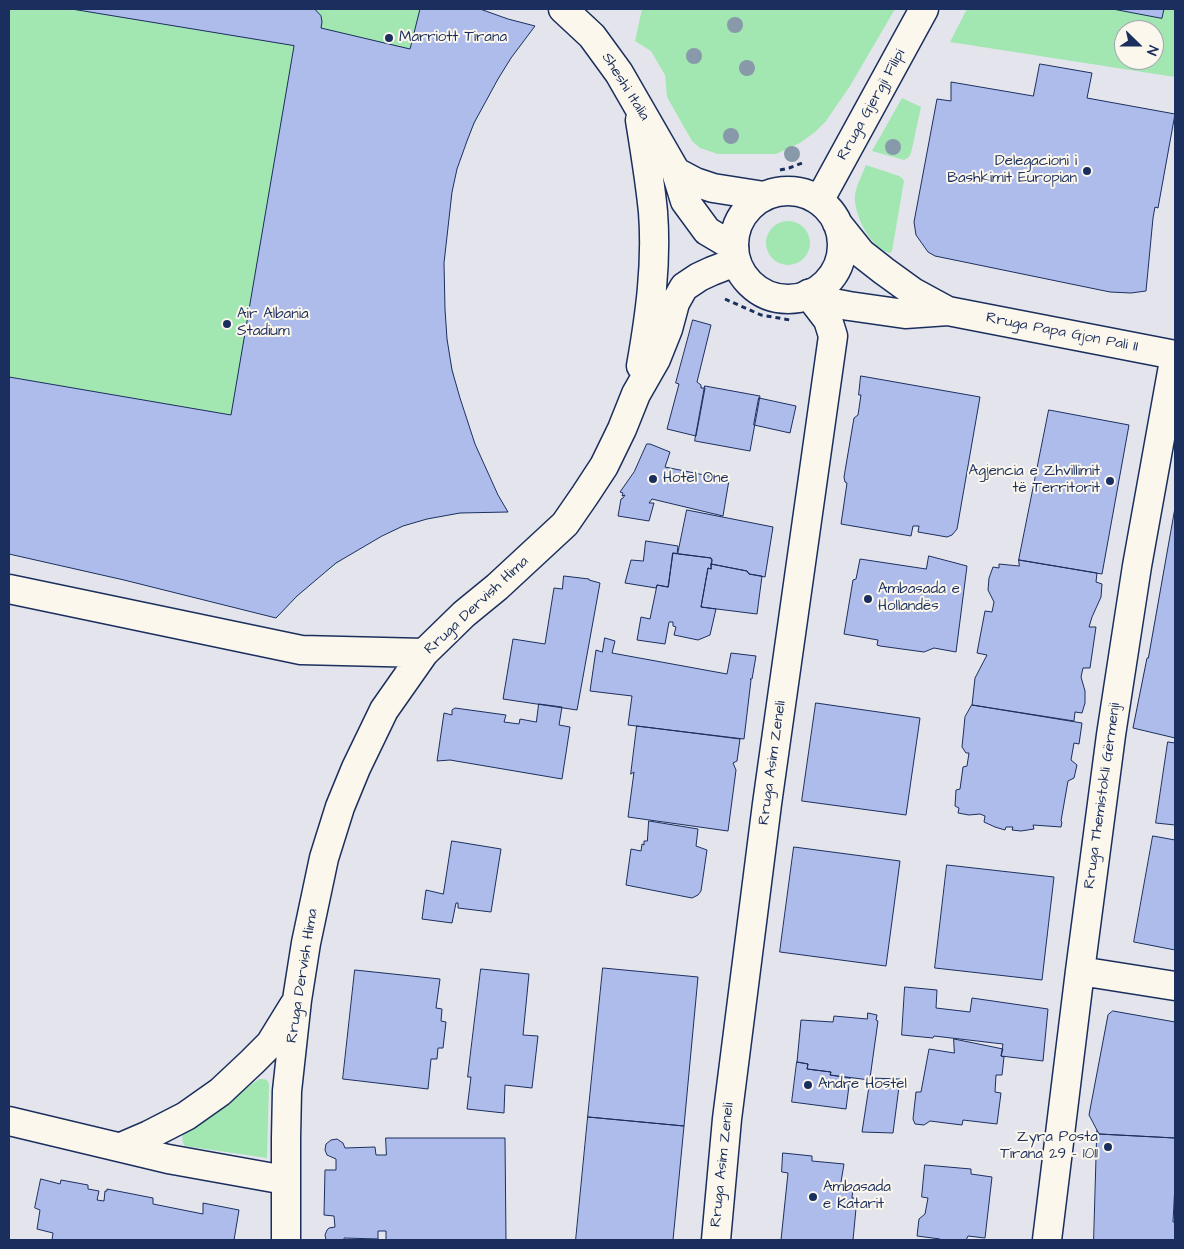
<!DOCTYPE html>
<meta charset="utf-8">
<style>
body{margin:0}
#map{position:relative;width:1184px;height:1249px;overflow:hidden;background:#e4e5ec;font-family:"Architects Daughter",sans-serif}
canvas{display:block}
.frame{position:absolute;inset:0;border:10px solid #1b2f5e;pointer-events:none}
.north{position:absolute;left:1114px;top:20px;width:50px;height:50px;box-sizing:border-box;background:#fbf7ec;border:1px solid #a1a7b3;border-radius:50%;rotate:112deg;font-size:14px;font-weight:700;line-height:20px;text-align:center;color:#1b2f5e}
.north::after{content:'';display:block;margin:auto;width:18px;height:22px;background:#1b2f5e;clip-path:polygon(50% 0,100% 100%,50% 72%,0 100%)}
</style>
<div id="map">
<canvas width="1184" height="1249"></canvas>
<div class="frame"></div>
<div class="north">N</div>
</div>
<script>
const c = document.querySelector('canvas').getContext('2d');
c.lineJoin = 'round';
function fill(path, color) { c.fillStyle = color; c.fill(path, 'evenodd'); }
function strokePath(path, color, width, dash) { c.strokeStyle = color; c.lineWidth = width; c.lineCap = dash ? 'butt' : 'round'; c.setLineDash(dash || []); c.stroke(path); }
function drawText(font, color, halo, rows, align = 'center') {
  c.font = font + ' "Architects Daughter",sans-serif'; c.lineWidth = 4; c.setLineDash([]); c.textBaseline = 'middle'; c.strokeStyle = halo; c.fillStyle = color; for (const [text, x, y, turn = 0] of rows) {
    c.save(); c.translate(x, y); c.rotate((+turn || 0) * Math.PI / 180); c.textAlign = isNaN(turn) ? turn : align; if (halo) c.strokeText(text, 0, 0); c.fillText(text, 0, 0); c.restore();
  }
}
fill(new Path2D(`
 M9,9H480L491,13L511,58C489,93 470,128 458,167C451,188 449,210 447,231C445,249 443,266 443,284C444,361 467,446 508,512C473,511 435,514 402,527C353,546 312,580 276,618L124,580L9,554Z
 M642,9H895L850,86L826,121L815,132L800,143L776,154H718L700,148L692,141L667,97L665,75L651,51L635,41Z
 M967,9H1175V77L950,42ZM1124,30H1154V60H1124Z
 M902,98L921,107L911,153L909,157L904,160L872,151Z
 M866,165L899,176L902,178L904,181L892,251L890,253C871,249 853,214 855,195C856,186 862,175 866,165Z
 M766 243a22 22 0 1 1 44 0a22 22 0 1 1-44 0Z
 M259,1079H263L267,1080L269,1084L267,1158L185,1146C182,1142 182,1139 183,1134Z`), '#a2e6b1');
const building = new Path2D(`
 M72,9H480L508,19L535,26L511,58L498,79L474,123L467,141L457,169L452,192L444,263L445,309L447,339L452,370L460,398L475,444L498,495L508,512L460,513L427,519L403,526L382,536L336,563L297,596L276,618L124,580L9,554V377L231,415L294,46Z
 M315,9H420L410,49L321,28L322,22L321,16Z
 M1113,9H1164L1162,18Z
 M1040,64L1092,73L1087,98L1175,114L1158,208L1155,207L1153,218L1146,291L1131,293L1110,292L935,256L928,252L916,235L914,222L937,99L951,101V82L1033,96Z
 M693,320L711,325L697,382L701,385V388H705L696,436L667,429L679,384L676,383Z
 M861,376L980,397L957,529L952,535L947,537L918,532L919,526H913L911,536L841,524L847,483L845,482L844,477L854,418L858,415L861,395H859Z
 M705,386L760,396L750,451L695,441Z
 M759,398L796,406L790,433L754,425Z
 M1049,410L1129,425L1102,574L1019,560Z
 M647,444H650L670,452L665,467L729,480L723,516L652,499L649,503H654L649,521L618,516L621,499L623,498L625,495L622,496L623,493L620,492L634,472Z
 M1175,508V738L1133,728L1147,658H1148Z
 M687,510L773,527L765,577L749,574L747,571L711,564L712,560L711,558L678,554Z
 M646,541L678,546L677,554L673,553L668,587L657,585L656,588L625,583L631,560L643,561Z
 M673,553L711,558L712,560L711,569L708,568L701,607L716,609L710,635L698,640L674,635L676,627L673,626V622H669L665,644L637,640L641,617L650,619L657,585L668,587Z
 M929,556L967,566L956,652L934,648L924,652L880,646L877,645L878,640L844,634L853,580L856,579L860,559L926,569Z
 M1019,560L1097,573L1096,582L1102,584L1101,597L1092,617L1089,627H1096L1090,668H1083L1081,677L1085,691V703L1082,713L1075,712L1074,721L972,705L975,678L987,655L977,653L985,611L992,612L994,602L988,590L989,578L993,567L999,568V564L1019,566Z
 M711,564L747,571L749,574L762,576L757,614L701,607L708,568L711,569Z
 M564,576L589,579V580L600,583L577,710L503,699L513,639L545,644L554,588L562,589Z
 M605,638L615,641L612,653L727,674L731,653L756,656L752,679H750L751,680L744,739L628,725L632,696L590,691L596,650L602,652Z
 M816,703L920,718L906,815L802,801Z
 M539,704L562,707L559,725L570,727L562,779L450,760L437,761L444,713L452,715V710L455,708L506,715L504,722L519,724L520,719L536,722Z
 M972,705L1082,723L1079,744L1074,743L1071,760L1077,765L1074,778L1068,781L1061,821L1062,822L1061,827L1033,825L1034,829L1021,831L1012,830L1013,827H1006L1005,830L995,827L984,822L985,816L980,814L969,815L958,813L959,808L955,806L956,790L960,789L963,767L967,766L969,753H966L962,747L965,717Z
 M637,726L740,739L737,761L733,763L736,770L728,831L628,817L634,772L631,774Z
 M1168,742L1175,743V825L1156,823Z
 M649,821L698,829L696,846L707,850L701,891L698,895L692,898L626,885L631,849L641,851L642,844L644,845V841H647Z
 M1153,836L1175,840V950L1134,942Z
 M452,841L501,849L491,912L458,908V903H456L452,923L422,919L426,890L443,894Z
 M794,847L900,861L886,966L780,952Z
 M947,865L1054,877L1042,980L935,968Z
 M603,968L698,977L684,1126L588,1117Z
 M481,969L529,974L523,1035L538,1036L532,1088L505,1085L504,1113L467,1109L471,1077H468Z
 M355,970L440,979L436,1008L442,1009L441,1021L446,1022L443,1048H438L437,1059H431L428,1089L343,1079Z
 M905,987L937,990L936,1008L970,1012L972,998L1048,1009L1043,1061L1001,1056L1003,1044L934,1036L933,1038L902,1035Z
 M1113,1011L1175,1022V1138L1099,1134L1089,1115L1108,1015Z
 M868,1013L877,1015L876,1020L878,1021L870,1078L900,1079L893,1133L862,1132L870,1080L830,1075L831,1072L807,1069L808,1064L797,1062L801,1020L833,1022L834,1016L867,1019Z
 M954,1039L1003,1049L1001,1056L1004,1057L1002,1075H996L995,1092L1001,1093L997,1124L963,1120L962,1125L930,1121L924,1125L915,1124L913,1119L916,1092H921L929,1049L954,1053Z
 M797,1062L808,1064L807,1069L831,1072L830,1075L850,1078L846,1109L792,1102Z
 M588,1117L684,1126L673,1240H576Z
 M1097,1131L1099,1134L1175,1138V1184L1173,1222H1175V1240H1094Z
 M386,1138H505L506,1240H386V1231H378V1239L344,1238V1240H326L325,1235L327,1230L329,1228L335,1227L334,1216L324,1215L325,1170H336V1159L327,1155L325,1150L326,1144L331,1140L337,1139L343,1143L345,1148L375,1147L376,1155H386Z
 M783,1153L812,1156V1161L844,1164L840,1188H853L852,1198H857L853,1240H781L788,1173L782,1172Z
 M925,1165L971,1169V1174L992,1177L985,1238L968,1236L966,1240H940V1239L917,1236L919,1219L925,1214L928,1198L922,1197Z
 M41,1179L60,1184L61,1180L88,1185V1189L99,1191L97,1200L104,1201L105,1191H107V1189L153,1198V1204L203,1214V1203L239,1210L234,1240H52L53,1233L37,1229L40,1210L35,1208Z`);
fill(building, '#aebcec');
strokePath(building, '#1b2f5e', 1);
const street = new Path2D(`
 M563,9L592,36L619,73L676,172L685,201L707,231L734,247
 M640,120C645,151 650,181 653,212C657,264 650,315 641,366
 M676,172L695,182L713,188L764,196
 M9,589L301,650L424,653
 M1080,971L1175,986
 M9,1121L168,1159L285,1180
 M121,1147L149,1135L186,1116L220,1092L252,1062L270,1044L294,1005
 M286,1240V1138L287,1091L297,1000L306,943L324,858L340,807L356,768L384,710L424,653L464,614L497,587L565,524L585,495L604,466L622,429L636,394L656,359L668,329L675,303L684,287L699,277L712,271L725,266L737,264
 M716,1240L727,1119L767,804L833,336L828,320L808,294
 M1047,1240L1080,971L1111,735L1137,566L1175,355`);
const secondary = new Path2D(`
 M734 245a54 54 0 1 1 108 0a54 54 0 1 1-108 0Z
 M819,201L924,9
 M837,223L861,253L884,271L913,292L948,311
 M811,293L833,303L849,306L905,314L948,311L1175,355`);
strokePath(street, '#1b2f5e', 31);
strokePath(secondary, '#1b2f5e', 31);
strokePath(new Path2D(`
 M780,170L789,168L805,162
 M725,299L761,315L790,320`), '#1b2f5e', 3, [5, 4]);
strokePath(street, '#fbf7ec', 28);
strokePath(secondary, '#fbf7ec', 28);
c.fillStyle = '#889aa9';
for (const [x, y] of [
 [735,25],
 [694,56],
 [747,68],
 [731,136],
 [893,147],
 [792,154]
]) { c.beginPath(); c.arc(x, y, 8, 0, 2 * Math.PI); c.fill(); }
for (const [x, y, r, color] of [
 [389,38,5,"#1b2f5e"],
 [1087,171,5,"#1b2f5e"],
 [227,324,5,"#1b2f5e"],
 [653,479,5,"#1b2f5e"],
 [1110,481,5,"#1b2f5e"],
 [868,599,5,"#1b2f5e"],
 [808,1085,5,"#1b2f5e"],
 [1108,1147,5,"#1b2f5e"],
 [813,1197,5,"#1b2f5e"]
]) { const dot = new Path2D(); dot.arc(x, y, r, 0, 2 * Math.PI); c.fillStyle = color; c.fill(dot); strokePath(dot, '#fbf7ec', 2); }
drawText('15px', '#1b2f5e', '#fbf7ec', [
 ["Marriott Tirana",399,38],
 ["Delegacioni i",1077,162,"right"],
 ["Bashkimit Europian",1077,179,"right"],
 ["Air Albania",237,315],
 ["Stadium",237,332],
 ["Agjencia e Zhvillimit",1100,472,"right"],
 ["të Territorit",1100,489,"right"],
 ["Hotel One",663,479],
 ["Ambasada e",878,590],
 ["Hollandës",878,607],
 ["Andre Hostel",818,1085],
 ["Zyra Posta",1098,1138,"right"],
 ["Tirana 29 - 1011",1098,1155,"right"],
 ["Ambasada",823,1188],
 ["e Katarit",823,1205]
], 'left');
drawText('15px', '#1b2f5e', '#fbf7ec', [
 ["Sheshi Italia",625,87,58],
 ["Rruga Gjergji Filipi",872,105,-61],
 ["Rruga Papa Gjon Pali II",1062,333,11],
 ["Rruga Dervish Hima",477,606,-43],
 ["Rruga Asim Zeneli",773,763,-82],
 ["Rruga Themistokli Gërmenji",1103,796,-82],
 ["Rruga Dervish Hima",303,976,-81],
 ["Rruga Asim Zeneli",723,1165,-84]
]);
</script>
